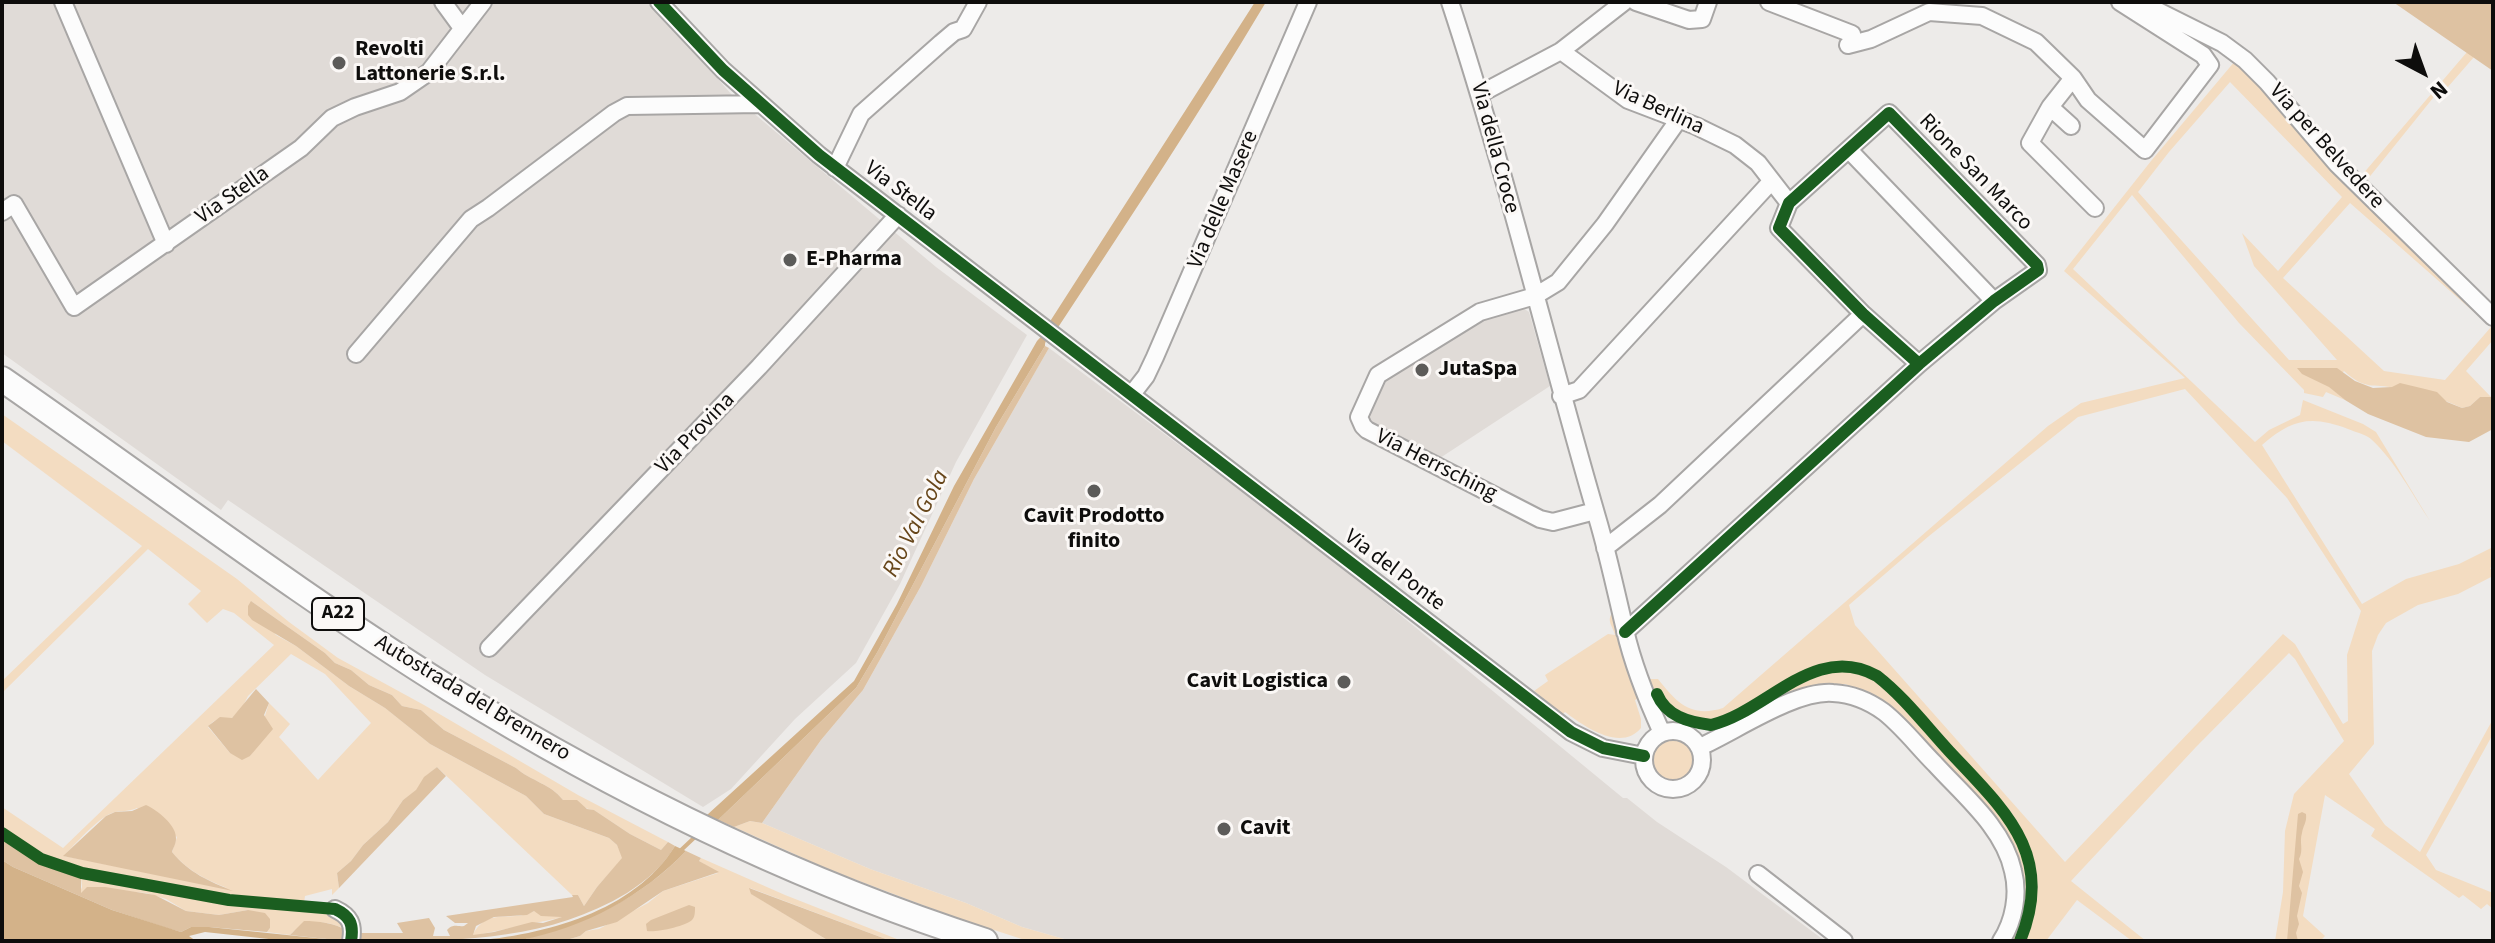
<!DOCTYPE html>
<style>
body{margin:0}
#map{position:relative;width:2495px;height:943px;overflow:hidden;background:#edebe9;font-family:"Source Sans 3",sans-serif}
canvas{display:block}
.frame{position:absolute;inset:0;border:4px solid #0e0d0c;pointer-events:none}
.north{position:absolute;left:2383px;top:32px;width:80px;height:80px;-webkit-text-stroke:6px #fbf8f6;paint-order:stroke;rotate:139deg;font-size:22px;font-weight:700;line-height:32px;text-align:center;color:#0e0d0c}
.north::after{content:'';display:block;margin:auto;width:28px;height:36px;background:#0e0d0c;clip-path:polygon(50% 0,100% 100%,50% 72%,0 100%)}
</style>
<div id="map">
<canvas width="2495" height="943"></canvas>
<div class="frame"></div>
<div class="north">N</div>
</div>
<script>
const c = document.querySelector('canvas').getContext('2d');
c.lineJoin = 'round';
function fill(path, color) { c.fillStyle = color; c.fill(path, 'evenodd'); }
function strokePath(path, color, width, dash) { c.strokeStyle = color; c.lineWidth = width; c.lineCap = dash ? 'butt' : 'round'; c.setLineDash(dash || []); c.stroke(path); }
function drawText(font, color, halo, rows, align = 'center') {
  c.font = font + ' "Source Sans 3",sans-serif'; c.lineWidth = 6; c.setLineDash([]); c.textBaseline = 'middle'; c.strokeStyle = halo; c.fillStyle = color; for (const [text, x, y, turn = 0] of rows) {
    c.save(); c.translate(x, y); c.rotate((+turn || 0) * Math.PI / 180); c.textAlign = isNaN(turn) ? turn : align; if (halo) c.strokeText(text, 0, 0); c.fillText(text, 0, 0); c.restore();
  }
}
fill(new Path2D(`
 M2,2H650L732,95L936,267L1027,335L956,462L900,584L856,663L795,719L731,789L703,807L485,675L228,500L221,510L2,353Z
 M1523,308L1529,312L1550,386L1440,458L1368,422L1366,414L1383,380L1484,319Z
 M1049,348L1331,558L1623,798H1627L1657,822L1726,867L1825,941H1071L1022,927L966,903L870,869L762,823L821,740L863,690L921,586L974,479Z`), '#e0dbd7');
fill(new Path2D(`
 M2467,52L2474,57L2447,88L2437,93L2367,180L2362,175Z
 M2235,61L2260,82L2360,195L2493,325V340L2466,371L2491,397H2480L2470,406L2462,408C2442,398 2417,393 2396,388C2372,383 2366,391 2344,371L2330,387L2345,400L2326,392L2323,397L2304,393V390L2239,323L2132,195L2073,269L2255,442L2269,430L2300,415L2303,400L2363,424L2376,432L2430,521C2412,494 2395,461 2371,439C2365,434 2355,432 2348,429C2311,415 2292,419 2262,445L2362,604L2406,579L2459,564L2493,547V562L2490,569L2493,568V576L2458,594L2418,605L2386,623L2378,635L2372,651L2374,744L2349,774L2385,825L2420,852L2493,719V734L2426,855L2436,870L2493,893V909L2487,904L2481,909L2463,895L2459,898L2371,836L2375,829L2325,795L2303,916L2325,936L2320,941H2275L2283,892L2285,831L2294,794L2344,741L2295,659L2289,653L2196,747L2071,881L2146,941H2132L2077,900L2046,941H2025C2044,896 2039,851 2010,811L1882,673C1815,638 1774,701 1714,720L1704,719L1672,709L1660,690L1653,692L1648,679H1658C1677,703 1691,718 1723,708L2048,426L2081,403L2185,378L2064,271L2151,161ZM2230,82L2342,197L2278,271L2242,233L2254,266L2337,360H2289L2138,192L2169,152ZM2350,203L2491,327L2445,380L2384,371L2283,278ZM2185,389L2287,498L2361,611L2347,655L2348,721L2343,724L2295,644L2283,634L2065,862L1855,625L1849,605L1929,536L2078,417Z
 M2,414L237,579L289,622L338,658L424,705L578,795L668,842L661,850L630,834L594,810C581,809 581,800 563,800C551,784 531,781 516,768L444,730L421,710L402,706L392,695L369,685L351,670L335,663L325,653L251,601L276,635L296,646L349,686L385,708L430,744L526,796L544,814L609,838L617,845L623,858L597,887L584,906L578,895H572L437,767L425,777L416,791L403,800L388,822L363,845L351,861L337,873L339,888L332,895V889L305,896L304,903L251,901L93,872L45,857L2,830V807L63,848L274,645L234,613L223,609L207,623L188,604L201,591L148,549L2,693V681L142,546L2,441ZM291,654L325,674L371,723L318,780L279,737L290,724L269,703L255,748L250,756L230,753L208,727C215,717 223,719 232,718L241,710L248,696ZM137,808L177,837L172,852C188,871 205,879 227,888L64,856C74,845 98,818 112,813C121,810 129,812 137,808Z
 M1614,611L1640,697L1635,700L1641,719V728C1621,752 1585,727 1565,712L1563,714L1534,691L1548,681L1545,675L1608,634L1615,635C1613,626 1605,620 1614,611Z
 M1839,668L1860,671L1879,681L2000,811C2030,850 2038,896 2016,941H2010L2017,928L2024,899V884L2015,847L1998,823L1894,710L1871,693L1845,684L1815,685L1775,697L1817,673Z
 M1651 760a22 22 0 1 1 44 0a22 22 0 1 1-44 0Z
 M750,821L762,823L870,869L966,903L1022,927L1071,941H1028L957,918L830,870L734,827Z
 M701,858L785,895L902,941H891L750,888L752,894L829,941H563L580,936L586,931L599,929L648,903L663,891L718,873L699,861Z
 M81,877L250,906L330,911L340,917L347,931C330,919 304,919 290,935L267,932L270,928L248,910L219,915L186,911L166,899L146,893L123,891L79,895L82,887Z
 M534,911L564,917L472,936C488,905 510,924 534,911Z`), '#f3dcc1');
fill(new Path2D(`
 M2393,2H2493V71Z
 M1045,346L1049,348L974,479L921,586L863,690L821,740L762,823L750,821L734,827L718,820L856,688L878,651L996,427Z
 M2297,368H2337L2355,381L2373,388L2392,387L2400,383L2425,389L2437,392L2447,402L2462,408L2470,406L2480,397H2491L2493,399V429L2469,442L2426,437L2368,414L2345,400L2329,387L2302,374Z
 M251,601L325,653L335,663L351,670L369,685L392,695L402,706L421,710L444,730L516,768C531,781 551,784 563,800H577L587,809L594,810L630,834L661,850L668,842L675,846C663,866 647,880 627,893C544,943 452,941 357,941L358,933H403L397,923L429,918L435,928L433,936H450L447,930C454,923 456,927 464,926L468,923H455L446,916L573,897L572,895H578L584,906L597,887L622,858L617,845L609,838L544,814L526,796L430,744L385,708L349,686L296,646L252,620L248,615V606ZM534,911L541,916L562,917L543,923L532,922L494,932L473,935L476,926L494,917L527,915Z
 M256,689L269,703L264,715L273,729L250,756L242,760L230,753L208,726L220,717L232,718Z
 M437,767L446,776L339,888L337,873L351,861L363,845L388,822L403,800L416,790L424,777Z
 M146,805C157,810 177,825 176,839C176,844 173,848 172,852C189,873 209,881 233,891L63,856L106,816L115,812L132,811Z
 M2302,812L2306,814C2307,823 2303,825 2302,833C2299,843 2304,849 2299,859L2303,872L2299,886L2302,893L2297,916L2299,924L2296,933L2298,941H2287L2298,814Z
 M2,838C26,854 52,870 81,877V893L87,887H105L155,895L186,911L219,915L248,910L265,913L270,919V928L267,932L209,927H191L181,932L167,928L112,910L13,867L2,860Z
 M686,851L701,858L699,861L719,872L663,891L617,922L586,931L580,936L563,941H518C585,923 637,902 686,851Z
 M749,888L891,941H829L751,894Z
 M689,905L695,907C695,912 695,917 692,920C686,926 655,933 647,931L646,924L651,920Z
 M304,921C317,921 336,923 347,931L345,941L290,935Z`), '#dec2a2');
fill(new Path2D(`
 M1255,2H1266C1200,113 1128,221 1057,329C1052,331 1044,341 1045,346L996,427L878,651L856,688L718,820L707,815L854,681L897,604L954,486L1037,341L1050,327L1049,323Z
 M675,846L686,851C642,897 583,928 521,940C505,943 488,941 472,941C544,935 634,912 675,846Z
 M2,860L13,867L112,910L181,932L191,927H209L345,941H287L205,932L189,936L196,941H2Z`), '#d3b289');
strokePath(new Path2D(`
 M679,852L696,836`), '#d3b289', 4);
const minor = new Path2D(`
 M63,2L166,244
 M443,2L462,28
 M659,2L723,70L819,155L1571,732L1603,748L1644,756
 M1450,2C1506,172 1547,346 1597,517C1608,554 1616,592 1625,630C1633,665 1647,700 1662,733
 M1636,2L1689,20L1702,19L1708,2
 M1769,2L1852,34
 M2140,2L2222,43L2245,60L2267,82L2337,164L2493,317
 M1848,45L1871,39L1929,12L1982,16L2036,42L2073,78
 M1561,51L1628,100L1696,126L1735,145L1758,163L1789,203
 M1480,94L1561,51L1624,2
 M2050,107L2030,143L2095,208
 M2071,126L2050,107L2073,78L2088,100L2145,150L2210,65L2203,55L2120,2
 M1849,150L1994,301
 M835,168L861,114L941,43L954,32L963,29L978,2
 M2,212L14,204L74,307L301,148L332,118L355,107L400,92L429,72L483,2
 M356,354L471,219L488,208L614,113L627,106L760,104
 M1132,394L1146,376L1155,357L1308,2
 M1561,396L1579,390L1768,185
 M1595,511L1553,522L1540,519L1367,430L1363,426L1359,417L1378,375L1480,312L1535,296L1558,282L1605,224L1679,119
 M1605,548L1660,505L1863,314
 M1625,632L1919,364L1994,301L2038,270L2037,265L1889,113L1789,203L1779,228L1863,314L1919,364
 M489,648L759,367L898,215
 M1644 760a29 29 0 1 1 58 0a29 29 0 1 1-58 0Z
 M1700,747C1736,731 1795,690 1833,693C1852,694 1869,701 1884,712C1903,727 1918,747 1935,764C1963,795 2004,828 2013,871C2019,894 2014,921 2001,941
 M1758,874L1844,941
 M335,909C350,916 354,924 351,941`);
const highway = new Path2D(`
 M2,379C151,482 296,593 450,689C617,792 798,881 985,941`);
strokePath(minor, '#a8a6a5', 20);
strokePath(highway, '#a8a6a5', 28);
strokePath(minor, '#fcfcfc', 16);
strokePath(highway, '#fcfcfc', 24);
strokePath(new Path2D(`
 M659,2L723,70L819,155L1571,732L1603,748L1644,756
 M1625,632L1919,364L1994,301L2038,270L2037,265L1889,113L1789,203L1779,228L1863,314L1919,364
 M1657,694C1666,716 1688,722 1711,725C1767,712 1815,641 1877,676C1904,697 1926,726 1949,751C2004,810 2056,854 2020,941
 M2,833L41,859L82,873L229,900L335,909C350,916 354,924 351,941`), '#1b5e20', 12);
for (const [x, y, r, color] of [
 [339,63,8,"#5c5b59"],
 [790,260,8,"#5c5b59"],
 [1422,370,8,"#5c5b59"],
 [1094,491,8,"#5c5b59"],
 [1344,682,8,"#5c5b59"],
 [1224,829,8,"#5c5b59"]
]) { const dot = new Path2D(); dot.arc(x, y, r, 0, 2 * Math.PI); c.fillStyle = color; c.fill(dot); strokePath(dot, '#fbf8f6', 3); }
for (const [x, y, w] of [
 [338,614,52]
]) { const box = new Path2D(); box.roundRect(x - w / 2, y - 16, w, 32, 6); c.fillStyle = '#fbf8f6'; c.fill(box); strokePath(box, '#0e0d0c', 2); }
drawText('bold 20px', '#0e0d0c', null, [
 ["A22",338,614]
]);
drawText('bold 22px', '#0e0d0c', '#fbf8f6', [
 ["Revolti",355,50],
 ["Lattonerie S.r.l.",355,75],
 ["E-Pharma",806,260],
 ["JutaSpa",1438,370],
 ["Cavit Prodotto",1094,517,"center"],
 ["finito",1094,542,"center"],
 ["Cavit Logistica",1328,682,"right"],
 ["Cavit",1240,829]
], 'left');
drawText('22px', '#0e0d0c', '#fbf8f6', [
 ["Via Berlina",1658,109,25],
 ["Via per Belvedere",2326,147,48],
 ["Via della Croce",1494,148,75],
 ["Rione San Marco",1975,173,46],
 ["Via Stella",900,192,37],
 ["Via Stella",233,196,-35],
 ["Via delle Masere",1224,200,-67],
 ["Via Provina",696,434,-46],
 ["Via Herrsching",1436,466,27],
 ["Via del Ponte",1394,571,37],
 ["Autostrada del Brennero",472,699,31]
]);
drawText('italic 24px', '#67461a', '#fbf8f6', [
 ["Rio Val Gola",917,524,-63]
]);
</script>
